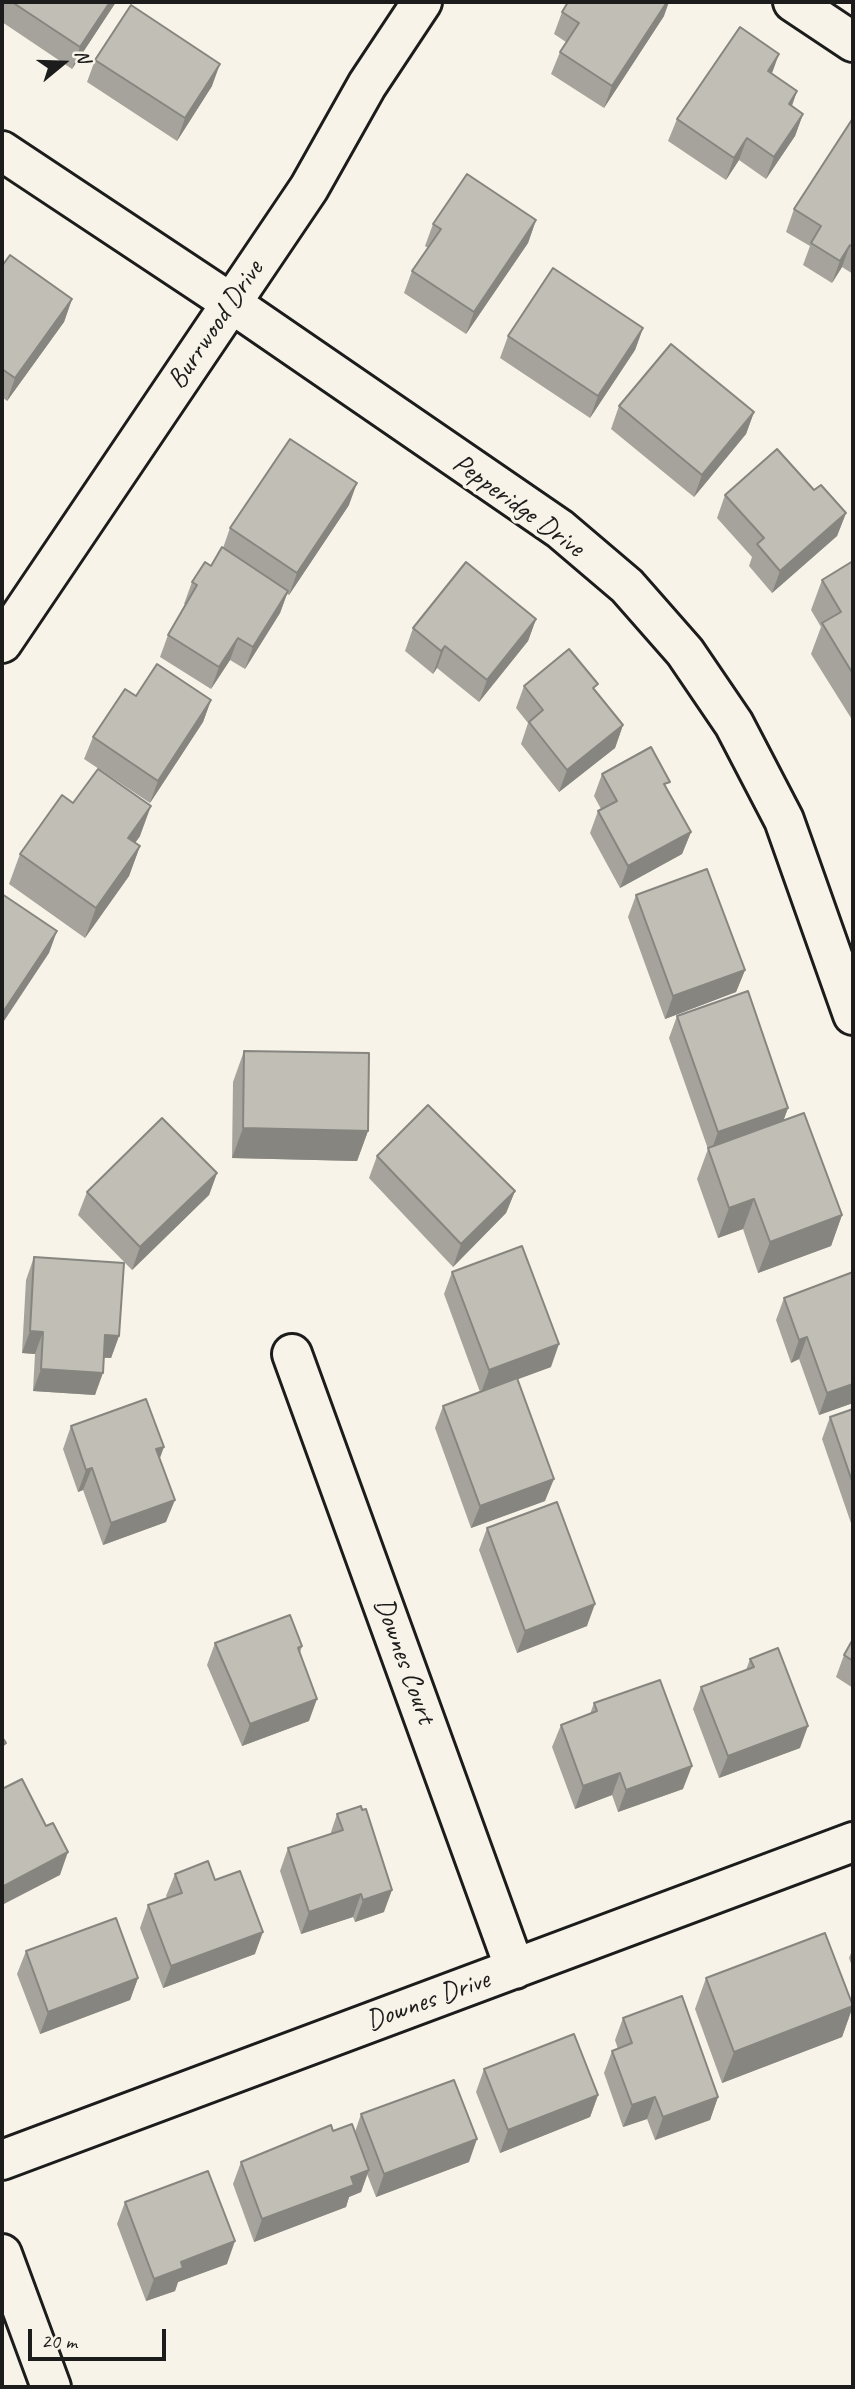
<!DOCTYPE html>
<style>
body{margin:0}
#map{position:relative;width:855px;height:2389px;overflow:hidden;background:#f7f3e8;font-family:Caveat,sans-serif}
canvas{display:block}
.frame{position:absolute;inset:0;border:4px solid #1c1c1c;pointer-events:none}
.north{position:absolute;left:28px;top:28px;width:70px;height:70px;-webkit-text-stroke:5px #f7f3e8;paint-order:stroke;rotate:71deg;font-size:19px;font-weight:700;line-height:28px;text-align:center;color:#1c1c1c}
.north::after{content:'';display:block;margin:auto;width:24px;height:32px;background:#1c1c1c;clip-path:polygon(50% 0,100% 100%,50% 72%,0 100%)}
.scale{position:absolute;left:28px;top:2329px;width:138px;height:32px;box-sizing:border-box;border:4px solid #1c1c1c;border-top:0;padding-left:9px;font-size:21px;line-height:24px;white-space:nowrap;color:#1c1c1c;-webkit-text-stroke:5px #f7f3e8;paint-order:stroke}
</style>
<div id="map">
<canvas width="855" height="2389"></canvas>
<div class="frame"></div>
<div class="north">N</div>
<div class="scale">20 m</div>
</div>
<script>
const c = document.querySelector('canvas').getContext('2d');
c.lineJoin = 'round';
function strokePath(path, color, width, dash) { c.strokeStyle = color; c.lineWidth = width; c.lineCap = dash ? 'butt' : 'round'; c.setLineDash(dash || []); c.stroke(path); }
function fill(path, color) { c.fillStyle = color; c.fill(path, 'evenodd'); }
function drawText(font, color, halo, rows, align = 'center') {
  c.font = font + ' Caveat,sans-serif'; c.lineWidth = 7; c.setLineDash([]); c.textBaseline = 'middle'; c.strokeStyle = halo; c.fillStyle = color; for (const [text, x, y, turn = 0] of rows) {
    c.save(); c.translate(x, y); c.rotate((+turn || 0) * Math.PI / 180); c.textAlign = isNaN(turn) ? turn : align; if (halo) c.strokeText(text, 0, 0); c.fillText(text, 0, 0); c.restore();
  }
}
const street = new Path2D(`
 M793,2L853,42
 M2,151L231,303L560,529L627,586L685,652L734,724L784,820L853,1015
 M2,643L309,188L367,85L422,2
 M292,1354L515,1969
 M2,2160L853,1842
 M2,2254L51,2387`);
strokePath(street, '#1c1c1c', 44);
strokePath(street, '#f7f3e8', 38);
fill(new Path2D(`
 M2,2H116L72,69L2,22Z
 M562,12L664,16L604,108L551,74L560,52L566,42L554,34Z
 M95,60L212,86L177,141L87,82Z
 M772,74L797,91L792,106L803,114L795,136L766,179L739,160L726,180L668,141L677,119Z
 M853,118V274L842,267L832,283L803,265L810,246L786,232L794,209Z
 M536,220L528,243L466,334L404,293L412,271L428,248L425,246L433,224Z
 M2,266L72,299L64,322L7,401L2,397Z
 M643,328L635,350L590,418L500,358L508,336Z
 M619,406L754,412L746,434L694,497L611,429Z
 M814,490L846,513L837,536L772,593L749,566L752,557L717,518L725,495Z
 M349,505L289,595L287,594L280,613L245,669L230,660L211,689L160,657L168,635L186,605L184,604L192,582L211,566L223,548L230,528Z
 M853,561V717L851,718L811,654L821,627L811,610L822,580Z
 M536,619L528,641L479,702L437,668L433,674L405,651L413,628Z
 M524,686L595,691L623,725L615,748L559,792L521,744L528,723L516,708Z
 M136,696L211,700L203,722L150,803L84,759L93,737Z
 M602,774L667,789L691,832L682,854L620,888L590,833L598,811L601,809L594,796Z
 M140,836L135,843L140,846L129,876L85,938L9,884L20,854Z
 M636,895L745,970L736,992L665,1019L628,917Z
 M677,1016L788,1108L783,1121L842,1215L831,1246L758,1273L743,1229L718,1238L697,1179L708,1149L669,1038Z
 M244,1051L368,1131L357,1161L232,1158L233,1082Z
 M377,1156L515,1191L506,1213L453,1267L369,1178Z
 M217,1173L209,1195L132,1270L78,1215L87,1192Z
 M34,1257L119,1336L111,1358H104L95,1395L33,1391L35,1354L22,1353L26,1280Z
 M452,1272L551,1367L517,1379L545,1501L471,1528L435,1428L443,1406L480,1392L444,1294Z
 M784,1298L853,1403L819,1415L799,1359L791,1363L776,1320Z
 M853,1409V1529L822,1439L830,1417Z
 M71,1426L160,1458L166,1522L103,1545L83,1490L78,1492L63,1449Z
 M487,1528L587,1626L517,1653L479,1550Z
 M853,1639V1688L836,1677L844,1655Z
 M215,1643L302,1646L300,1653L309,1721L242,1746L207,1665Z
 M750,1659L800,1748L719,1778L693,1709L701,1687L746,1670Z
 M594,1703L683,1789L618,1812L612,1795L575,1809L552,1747L561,1725L590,1714Z
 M337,1814L384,1912L355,1922L353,1917L301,1934L280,1871L288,1848L330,1835Z
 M175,1874L215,1880L255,1954L163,1988L140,1928L148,1905L167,1898L166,1896Z
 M853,1948V1969L849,1958Z
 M26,1951L138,1978L130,2000L40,2034L17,1974Z
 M706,1978L853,2006L842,2037L722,2083L695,2009Z
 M623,2018L718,2097L710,2120L655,2140L647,2119L623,2127L604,2073L612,2051L618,2049L615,2040Z
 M484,2069L598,2095L590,2117L500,2153L476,2092Z
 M361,2114L469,2162L376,2197L367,2174L361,2192L349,2197L346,2207L254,2242L233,2184L241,2162L333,2131L355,2132Z
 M125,2202L227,2264L178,2282L175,2291L146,2301L117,2224Z`), '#a5a39c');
fill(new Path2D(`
 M110,2H116L72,69L80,47Z
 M667,2H669L664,16L604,108L612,86Z
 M779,54L771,76L768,71Z
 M220,64L212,86L177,141L185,118Z
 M797,91L789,113V104Z
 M803,114L795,136L766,179L774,157Z
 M747,138L739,160L726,180L734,158Z
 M536,220L528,243L466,334L474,312Z
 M850,245L842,267L832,283L840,261Z
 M72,299L64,322L7,401L15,378Z
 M643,328L635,350L590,418L598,396Z
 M754,412L746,434L694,497L702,475Z
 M357,483L349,505L289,595L297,573Z
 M846,513L837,536L772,593L780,571Z
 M288,591L280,613L245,669L253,647Z
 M536,619L528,641L479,702L487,680Z
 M238,638L230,660L211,689L219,667Z
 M445,646L437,668L433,674L441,651Z
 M211,700L203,722L150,803L158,781Z
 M623,725L615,748L559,792L567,770Z
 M151,806L140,836L117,868L128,838Z
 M691,832L682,854L620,888L628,866Z
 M140,846L129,876L85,938L96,908Z
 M57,931L49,953L2,1024L3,1012Z
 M745,970L736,992L665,1019L673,996Z
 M788,1108L780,1130L710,1154L718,1132Z
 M243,1128L368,1131L357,1161L232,1158Z
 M217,1173L209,1195L132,1270L140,1247Z
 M515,1191L506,1213L453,1267L461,1244Z
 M754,1199L743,1229L718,1238L729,1208Z
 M842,1215L831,1246L758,1273L770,1242Z
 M30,1331L43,1332L35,1354L22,1353Z
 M105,1335L119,1336L111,1358L97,1357Z
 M807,1337L799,1359L791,1363L799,1340Z
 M559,1344L551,1367L481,1393L489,1370Z
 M41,1369L103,1373L95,1395L33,1391Z
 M853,1384V1403L819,1415L827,1393Z
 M164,1447L156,1469V1449Z
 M92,1468L83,1490L78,1492L86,1470Z
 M554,1479L545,1501L471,1528L480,1506Z
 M175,1500L166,1522L103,1545L111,1523Z
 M595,1604L587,1626L517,1653L525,1631Z
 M317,1699L309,1721L242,1746L250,1724Z
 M808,1726L800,1748L719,1778L728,1756Z
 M692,1766L683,1789L618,1812L626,1790Z
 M620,1773L612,1795L575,1809L583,1786Z
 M68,1852L60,1875L2,1905V1887Z
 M392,1890L384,1912L355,1922L363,1900Z
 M361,1894L353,1917L301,1934L309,1912Z
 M263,1932L255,1954L163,1988L171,1966Z
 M138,1978L130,2000L40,2034L48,2012Z
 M853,2006L842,2037L722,2083L734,2052Z
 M598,2095L590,2117L500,2153L508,2130Z
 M655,2097L647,2119L623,2127L632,2105Z
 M718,2097L710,2120L655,2140L663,2117Z
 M477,2139L469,2162L376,2197L384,2174Z
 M369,2170L361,2192L349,2197L346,2207L254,2242L262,2219L351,2177Z
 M235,2241L227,2264L178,2282L175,2291L146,2301L154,2279L181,2262Z`), '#86857f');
const building = new Path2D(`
 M12,2H110L80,47Z
 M568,2H667L612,86L560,52L579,23L562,12Z
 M131,5L220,64L185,118L95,60Z
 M740,27L779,54L768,71L797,91L789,104L803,114L774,157L747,138L734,158L677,119Z
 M853,118V247L850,245L840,261L811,243L821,226L794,209Z
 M467,174L536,220L474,312L412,271L441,229L433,224Z
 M10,255L72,299L15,378L2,369V266Z
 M553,268L643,328L598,396L508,336Z
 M671,344L754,412L702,475L619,406Z
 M290,439L357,483L297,573L230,528Z
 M777,449L814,490L821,485L846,513L780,571L757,544L764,538L725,495Z
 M222,547L288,591L253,647L238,638L219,667L168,635L197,585L192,582L205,562L211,566Z
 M853,561V674L822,623L841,612L822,580Z
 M466,562L536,619L487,680L445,646L441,651L413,628Z
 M569,649L598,684L593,688L623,725L567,770L529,722L543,710L524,686Z
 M157,664L211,700L158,781L93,737L125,689L136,696Z
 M651,747L670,782L664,784L691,832L628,866L598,811L617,801L602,774Z
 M98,769L151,806L128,838L140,846L96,908L20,854L62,795L73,803Z
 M707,869L745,970L673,996L636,895Z
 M2,894L57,931L3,1012H2Z
 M748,991L788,1108L718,1132L677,1016Z
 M244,1051L369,1053L368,1131L243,1128Z
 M428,1105L515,1191L461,1244L377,1156Z
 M804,1113L842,1215L770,1242L754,1199L729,1208L708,1148Z
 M162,1118L217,1173L140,1247L87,1192Z
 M522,1246L559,1344L489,1370L452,1272Z
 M34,1257L124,1263L119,1336L105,1335L103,1373L41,1369L43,1332L30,1331Z
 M853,1272V1384L827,1393L807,1337L799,1340L784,1298Z
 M517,1378L554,1479L480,1506L443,1406Z
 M146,1399L164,1447L156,1449L175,1500L111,1523L92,1468L86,1470L71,1426Z
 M853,1409V1484L830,1417Z
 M557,1502L595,1604L525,1631L487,1528Z
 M290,1615L302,1646L298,1648L317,1699L250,1724L215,1643Z
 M853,1639V1661L844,1655Z
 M778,1648L808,1726L728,1756L701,1687L754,1667L750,1659Z
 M660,1680L692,1766L626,1790L620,1773L583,1786L561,1725L597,1711L594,1703Z
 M2,1737L6,1743L2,1746Z
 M22,1779L46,1826L53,1823L68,1852L2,1887V1789Z
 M361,1806L362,1810L366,1809L392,1890L363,1900L361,1894L309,1912L288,1848L343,1830L337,1814Z
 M208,1861L215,1880L240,1871L263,1932L171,1966L148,1905L182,1893L175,1874Z
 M116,1918L138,1978L48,2012L26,1951Z
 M825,1933L853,2006L734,2052L706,1978Z
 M682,1996L718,2097L663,2117L655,2097L632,2105L612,2051L632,2043L623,2018Z
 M574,2034L598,2095L508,2130L484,2069Z
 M454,2080L477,2139L384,2174L361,2114Z
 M352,2124L369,2170L351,2177L354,2185L262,2219L241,2162L331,2125L333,2131Z
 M208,2171L235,2241L181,2262L183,2268L154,2279L125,2202Z`);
fill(building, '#c0beb5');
strokePath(building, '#86857f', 2);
drawText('28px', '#1c1c1c', '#f7f3e8', [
 ["Burrwood Drive",216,325,-56],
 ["Pepperidge Drive",518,506,36],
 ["Downes Court",404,1661,70],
 ["Downes Drive",428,2001,-20]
]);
</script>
